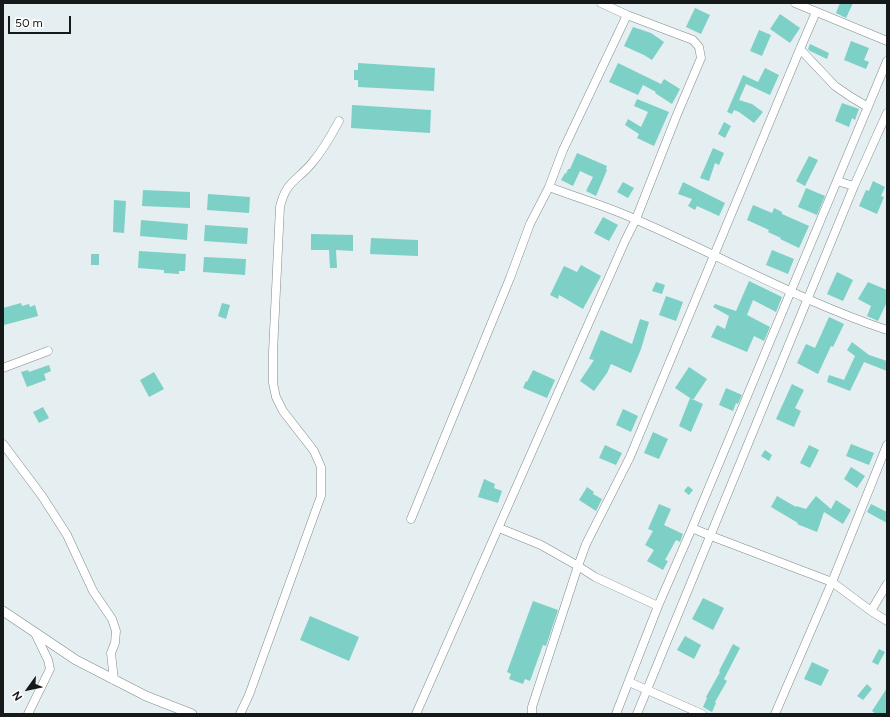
<!DOCTYPE html>
<style>
body{margin:0}
#map{position:relative;width:890px;height:717px;overflow:hidden;background:#e5eef0;font-family:Figtree,sans-serif}
canvas{display:block}
.frame{position:absolute;inset:0;border:4px solid #161919;pointer-events:none}
.north{position:absolute;left:8px;top:669px;width:40px;height:40px;-webkit-text-stroke:3px #fff;paint-order:stroke;rotate:237deg;font-size:11px;font-weight:700;line-height:16px;text-align:center;color:#161919}
.north::after{content:'';display:block;margin:auto;width:14px;height:18px;background:#161919;clip-path:polygon(50% 0,100% 100%,50% 72%,0 100%)}
.scale{position:absolute;left:8px;top:16px;width:63px;height:18px;box-sizing:border-box;border:2px solid #161919;border-top:0;padding-left:5px;font-size:12px;line-height:14px;white-space:nowrap;color:#161919;-webkit-text-stroke:3px #fff;paint-order:stroke}
</style>
<div id="map">
<canvas width="890" height="717"></canvas>
<div class="frame"></div>
<div class="north">N</div>
<div class="scale">50 m</div>
</div>
<script>
const c = document.querySelector('canvas').getContext('2d');
c.lineJoin = 'round';
function fill(path, color) { c.fillStyle = color; c.fill(path, 'evenodd'); }
function strokePath(path, color, width, dash) { c.strokeStyle = color; c.lineWidth = width; c.lineCap = dash ? 'butt' : 'round'; c.setLineDash(dash || []); c.stroke(path); }
fill(new Path2D(`
 M840,3H853L846,18L836,13Z
 M695,8L710,15L701,34L686,27Z
 M780,14L800,28L790,43L770,29Z
 M633,27L651,33L664,42L652,60L644,55L624,46Z
 M759,30L771,35L762,56L750,51Z
 M851,41L869,48L864,60L869,62L866,69L844,60Z
 M810,44L829,53L827,59L810,51L808,49Z
 M358,63L435,68L434,91L358,87V80H354V70H358Z
 M618,63L661,84L664,79L680,89L672,104L655,93L656,92L643,85L638,95L609,82Z
 M765,68L779,75L770,95L746,84L739,100L752,104L763,112L754,123L739,112L734,110L732,114L727,112L743,75L758,82Z
 M637,99L669,112L654,146L637,138L639,134L625,125L628,119L641,127L648,112L634,106Z
 M842,103L859,109L855,120L852,118L849,127L835,121Z
 M352,105L431,110L430,133L351,128Z
 M724,122L731,126L725,138L718,134Z
 M713,148L724,153L719,165L715,163L709,181L700,178Z
 M577,153L607,166L606,169L607,170L596,196L586,191L593,177L580,171L573,186L561,180L565,173L566,174L568,169H570Z
 M809,156L818,160L805,186L796,181Z
 M873,181L885,187L881,196L884,197L877,214L859,206L866,190L869,191Z
 M623,182L634,188L628,198L617,192Z
 M683,182L725,203L719,216L697,206L695,210L688,206L692,199L678,194Z
 M806,188L825,196L817,215L798,207Z
 M143,190L190,192V208L142,206Z
 M208,194L250,197L249,213L207,210Z
 M114,200L126,201L124,233L113,232Z
 M753,205L772,213L774,208L782,212V214L809,226L799,248L780,239L781,238L768,232L769,230L747,220Z
 M603,217L618,225L609,241L594,233Z
 M141,220L188,224L187,240L140,236Z
 M205,225L248,228L247,244L204,241Z
 M311,234L353,235V251L336,250L337,268H330L329,250H311Z
 M371,238L418,240V256L370,254Z
 M772,250L794,259L788,274L766,265Z
 M139,251L186,254L185,271H179V274L164,273V270L138,268Z
 M91,254H99V265H91Z
 M204,257L246,259L245,275L203,272Z
 M581,265L601,276L583,309L559,295L558,299L550,295L564,266L577,272Z
 M837,272L853,280L843,301L827,294Z
 M749,281L782,297L776,312L753,300L747,315L770,327L764,341L754,336L747,352L711,337L717,325L725,329L729,316L713,307L715,304L736,311Z
 M656,282L665,285L662,294L652,291Z
 M868,282L887,290V302L878,321L867,316L871,306L858,299Z
 M666,296L683,302L676,321L659,315Z
 M21,303L22,306L29,304L30,307L35,305L38,316L4,325L3,308Z
 M222,303L230,305L226,319L218,316Z
 M829,317L844,324L833,347L831,346L818,374L797,363L806,344L815,348Z
 M640,319L649,322L641,349L631,373L611,364L607,373L594,391L580,381L594,360L589,359L601,330L632,344Z
 M852,342L869,355L887,361V371L864,362L850,391L827,382L829,375L844,380L855,356L847,350Z
 M49,365L51,371L44,374L46,380L27,387L21,372L28,370L29,372Z
 M689,367L707,379L693,400L675,388Z
 M533,370L555,380L547,398L523,388L526,381L527,382Z
 M154,372L164,389L149,397L140,380Z
 M792,384L804,390L795,408L801,411L794,427L776,419Z
 M726,388L742,395L738,404L736,403L733,411L719,405Z
 M690,398L703,404L691,432L679,426Z
 M43,407L49,418L39,423L33,412Z
 M623,409L638,416L631,432L616,425Z
 M653,432L668,439L659,459L644,453Z
 M851,444L874,453L869,465L846,456Z
 M605,445L622,453L616,465L599,458Z
 M809,445L819,450L810,468L800,463Z
 M765,450L772,455L769,461L761,456Z
 M851,467L865,476L857,488L844,479Z
 M484,479L495,484L494,488L502,491L498,503L478,497Z
 M688,486L693,490L689,495L684,491Z
 M587,487L594,492L593,494L602,499L596,511L579,500Z
 M777,496L796,507V506L806,509L816,496L831,509L836,500L851,510L843,524L824,512L817,532L797,524L798,523L771,507Z
 M659,504L671,509L664,525L683,534L680,542L676,540L665,560L668,561L663,570L647,561L654,550L645,545L653,531L648,529Z
 M871,504L887,512V523L867,512Z
 M703,598L724,608L713,630L692,619Z
 M533,601L558,610L546,646L543,645L530,681L525,679L523,684L509,679L511,674L507,672Z
 M310,616L359,637L349,661L300,640Z
 M685,636L701,645L694,659L677,650Z
 M733,644L740,648L724,679L727,681L715,702L716,703L712,712L703,707L707,698L706,697L720,672L719,671Z
 M879,649L885,652L878,665L872,662Z
 M812,662L829,670L821,686L804,679Z
 M867,684L872,689L863,700L857,696Z
 M887,688V714H876L872,711Z`), '#7cd0c6');
const minor = new Path2D(`
 M795,3L887,41
 M800,49L835,86L851,97L868,107
 M837,181L854,186
 M549,187C578,198 609,207 637,220C721,256 800,301 887,330
 M3,368L48,351
 M3,444L42,496L67,535L93,591L112,619L116,631L115,643L111,653L114,680
 M411,519L510,278L530,224L549,187L563,150L627,15
 M499,528L541,545L578,566L532,707V714
 M692,528L711,536L832,582L871,611L887,621
 M658,606L595,577L578,566L586,544L630,457L800,49L816,12
 M871,611L887,584
 M629,682L702,714
 M28,714L50,669L48,660L35,633
 M240,714L249,695L321,496V467L314,451L283,411L276,397L273,383V352L280,207C286,181 297,181 312,163C323,150 331,136 339,121
 M416,714L625,241L636,219L676,117L701,58L699,47L693,40L627,15L601,3
 M616,714L658,606L692,528L887,61
 M637,714L854,186L887,113
 M775,714L832,582L887,445`);
const tertiary = new Path2D(`
 M3,611L76,660L146,696L192,714`);
strokePath(minor, '#818a8b', 9);
strokePath(tertiary, '#818a8b', 10);
strokePath(minor, '#fff', 8);
strokePath(tertiary, '#fff', 9);
</script>
